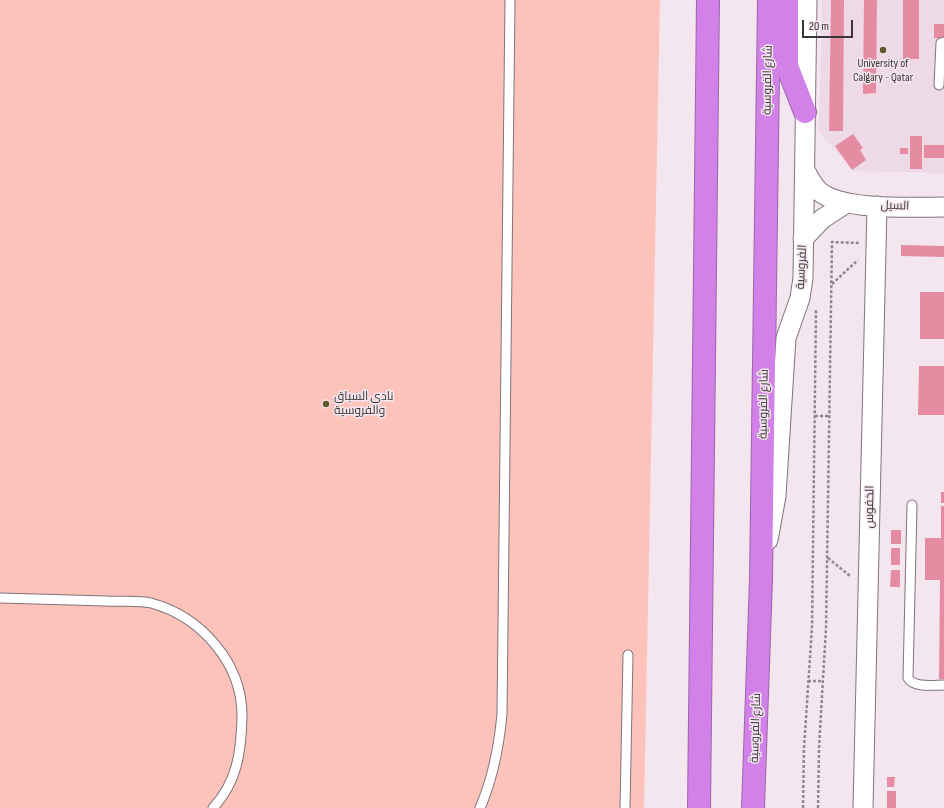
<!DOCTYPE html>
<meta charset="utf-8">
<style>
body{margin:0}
#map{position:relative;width:944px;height:808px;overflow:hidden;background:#f4e6ee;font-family:"Sofia Sans Condensed",sans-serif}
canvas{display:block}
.scale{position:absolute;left:802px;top:20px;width:51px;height:18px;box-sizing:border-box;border:2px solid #3a3538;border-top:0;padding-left:5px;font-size:12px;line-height:14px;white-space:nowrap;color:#3a3538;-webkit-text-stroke:3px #f4e6ee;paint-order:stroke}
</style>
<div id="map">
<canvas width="944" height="808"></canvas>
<div class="scale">20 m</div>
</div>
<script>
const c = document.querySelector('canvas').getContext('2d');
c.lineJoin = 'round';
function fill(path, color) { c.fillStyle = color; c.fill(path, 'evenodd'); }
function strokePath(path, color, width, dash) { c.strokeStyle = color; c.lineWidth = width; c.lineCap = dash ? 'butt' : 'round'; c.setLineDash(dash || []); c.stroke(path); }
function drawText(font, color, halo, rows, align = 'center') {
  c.font = font + ' "Sofia Sans Condensed",Cairo,sans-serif'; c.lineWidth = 3; c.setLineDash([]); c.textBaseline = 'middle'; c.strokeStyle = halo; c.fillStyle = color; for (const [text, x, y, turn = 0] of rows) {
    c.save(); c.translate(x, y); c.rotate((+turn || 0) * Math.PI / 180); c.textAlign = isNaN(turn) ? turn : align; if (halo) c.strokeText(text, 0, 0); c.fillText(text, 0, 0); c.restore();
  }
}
fill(new Path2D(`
 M822,0H944V173L854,171L819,132Z`), '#eed9e6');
fill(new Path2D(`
 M0,0H660L644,808H0Z`), '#fdc3bb');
fill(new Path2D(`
 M831,0H844L843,131H829Z
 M864,0H877L876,93L863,94Z
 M903,0H919V59H903Z
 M934,24H944V38H934Z
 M853,134L863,148L860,150L866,160L852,170L835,146Z
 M910,136H922V169H910Z
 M924,145H944V158H924Z
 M900,148H908V154H900Z
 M901,245L944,246V257L901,256Z
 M920,292H944V339H920Z
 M919,366H944V415H918Z
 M941,492H944V503H941Z
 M941,506H944V679H939L940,580H925V538H941Z
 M891,530H901V544H891Z
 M891,548H900V565H891Z
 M891,570H900V587H890Z
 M887,777H895L894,787H887Z
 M887,791H896V808H887Z`), '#e58ca2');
const lane = new Path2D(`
 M939,85L941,43L944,42
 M912,505L908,678C914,688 933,685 944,685
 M0,598C35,599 71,600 106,601C120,602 139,600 151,603C202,617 243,664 242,718C241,753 237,782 213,808
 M480,808C493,778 499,747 502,714L510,0
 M625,808L628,655`);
const street = new Path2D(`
 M805,170C809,178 813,186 820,192C844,211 913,207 944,207
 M803,239L822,219L845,204
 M768,540L776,496L786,338L800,298L803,278L807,0
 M863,808L877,206`);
const highway = new Path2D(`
 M787,0V66L805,112
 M699,808L708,0
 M753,808L761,579L769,0`);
strokePath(lane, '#80737b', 11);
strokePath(street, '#80737b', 21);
strokePath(highway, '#9c66aa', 24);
strokePath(new Path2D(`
 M832,284L858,260
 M815,416H830
 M828,558L850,576
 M808,681H823
 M803,808L804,748L812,627L816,310
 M818,808L819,748L826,628L832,242L860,243`), '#90878c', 2.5, [3, 2]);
strokePath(lane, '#fff', 9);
strokePath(street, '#fff', 19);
strokePath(highway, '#d181e8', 22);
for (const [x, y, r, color] of [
 [883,50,4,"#635723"],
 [326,404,4,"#635723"]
]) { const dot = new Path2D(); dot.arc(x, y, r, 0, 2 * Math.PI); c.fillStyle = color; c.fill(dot); strokePath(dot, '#f4e6ee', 1.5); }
drawText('12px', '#3a3538', '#f4e6ee', [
 ["University of",883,64],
 ["Calgary - Qatar",883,78],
 ["نادي السباق",334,397,"left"],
 ["والفروسية",334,411,"left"]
]);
drawText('12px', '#3a3538', '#f4e6ee', [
 ["شارع الفروسية",768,80,-89],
 ["السيل",895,206,2],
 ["الفروسية",802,267,-87],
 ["شارع الفروسية",764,404,-89],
 ["الخفوس",870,507,-89],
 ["شارع الفروسية",756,728,-88]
]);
</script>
